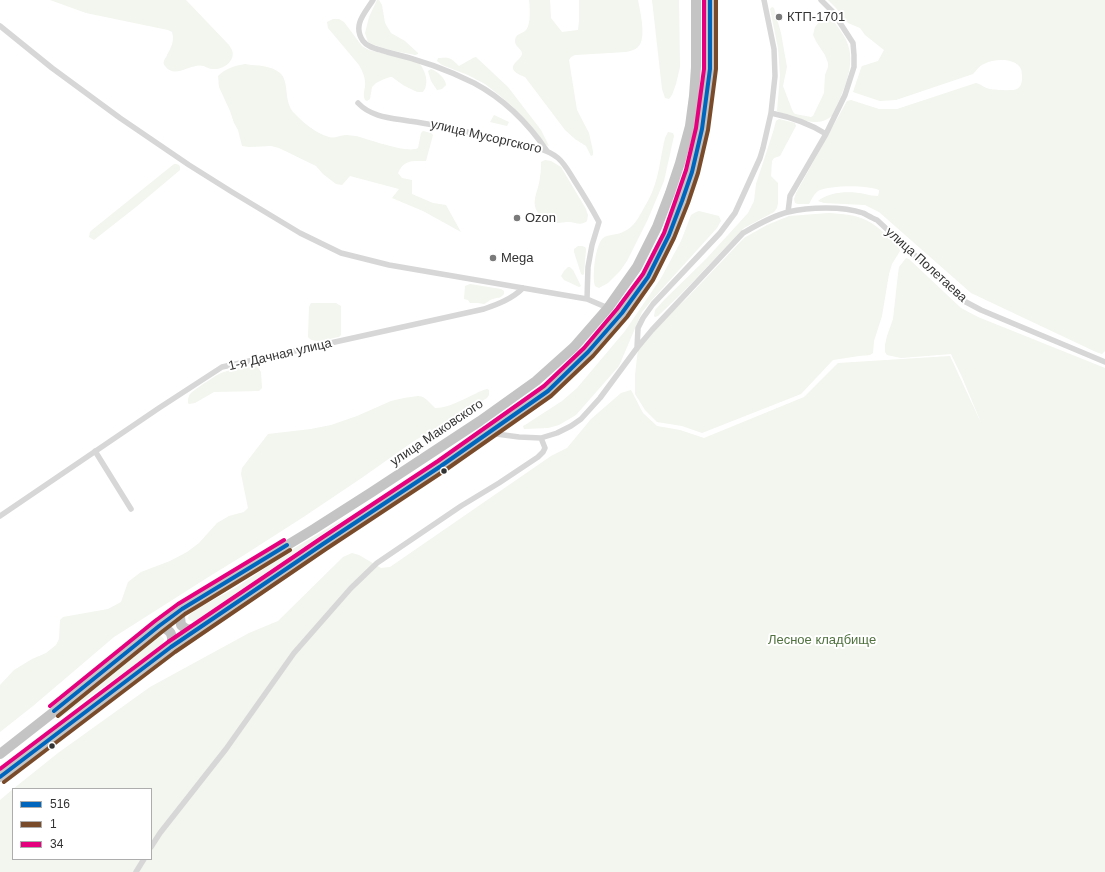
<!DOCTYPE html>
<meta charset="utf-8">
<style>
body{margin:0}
#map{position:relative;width:1105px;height:872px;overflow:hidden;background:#fff;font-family:Helvetica,sans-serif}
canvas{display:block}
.legend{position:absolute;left:12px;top:788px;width:140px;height:72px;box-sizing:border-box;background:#fff;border:1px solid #adadad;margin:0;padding:5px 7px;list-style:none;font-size:12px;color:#333}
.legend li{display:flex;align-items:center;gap:8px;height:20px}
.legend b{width:20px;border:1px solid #adadad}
</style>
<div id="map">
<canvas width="1105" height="872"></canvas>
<ul class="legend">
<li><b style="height:5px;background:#0065bd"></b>516</li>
<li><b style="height:5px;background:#7a4b2a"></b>1</li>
<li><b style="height:5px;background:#e5007d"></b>34</li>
</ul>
</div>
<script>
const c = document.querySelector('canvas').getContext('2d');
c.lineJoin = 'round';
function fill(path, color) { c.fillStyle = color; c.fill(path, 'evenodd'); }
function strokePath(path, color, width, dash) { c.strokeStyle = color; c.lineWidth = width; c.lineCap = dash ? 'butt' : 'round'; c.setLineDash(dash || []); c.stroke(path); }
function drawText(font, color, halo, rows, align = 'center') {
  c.font = font + ' Helvetica,sans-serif'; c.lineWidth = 4; c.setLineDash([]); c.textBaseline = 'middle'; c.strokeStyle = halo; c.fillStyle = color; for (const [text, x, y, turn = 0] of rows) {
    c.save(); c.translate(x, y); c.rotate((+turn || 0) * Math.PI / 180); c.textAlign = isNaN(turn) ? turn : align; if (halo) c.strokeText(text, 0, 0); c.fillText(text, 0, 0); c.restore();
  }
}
fill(new Path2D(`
 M50,0H186L229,45C230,47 231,48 232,50C236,61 223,70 213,69C206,69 205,64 196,66C186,67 174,78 165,66C164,65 163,63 164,61C164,60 167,56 167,55C171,48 175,40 172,32L168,30L86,13Z
 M377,0H379L382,5L385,23L391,33L405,41L418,53V54L415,55C400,52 382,49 368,42L365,33L369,17Z
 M529,0H550L551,18L562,32L578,30L579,21V0H638C640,11 647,39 638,47C635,50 630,51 626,52L575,55L571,57L569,60L577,110L589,133L593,151V155L591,156L586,146L575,139L565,130L525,77C499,67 523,61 522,53C521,48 514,46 515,40C516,33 523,34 526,30C531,25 530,7 529,0Z
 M652,0H679L680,67L676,84L672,95L669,99L665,98L662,89Z
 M828,0H1105V351L1102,354L1096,352L971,293L879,212L865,205L824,203L818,201C830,191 851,191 865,194C869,195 873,196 878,196L879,192V190C866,185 831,185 818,191C814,194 811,200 809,204H798L795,203L794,199L796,193L847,101L851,100L879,109H897L976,83C981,84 984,88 990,89C995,90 1013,91 1017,89C1021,87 1022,82 1022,78C1022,74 1022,69 1019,66C1012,58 993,59 984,64C979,66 977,70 973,74L896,100L880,101L853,92L861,68L862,66L878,61L884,50L865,35L860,28L848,23L836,8Z
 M772,7L774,8L781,33L787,67L783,86L793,112L795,114L811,117L813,116L824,93L825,75L828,67V63L825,55L817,43L813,35L815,27L824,16H829L832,19C837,26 846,37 848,45C856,68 841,96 832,116C828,119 822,122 817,122C810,123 783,115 777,111L780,75L778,48L770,9Z
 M333,19H339L344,22L362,46L369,50L418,62C425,69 430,83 423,92H418L415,91L403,85L392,77H390L384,79L376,83L372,87L370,99L367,101L365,100C363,95 364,92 365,87C366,79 363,72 359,65L328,28L327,22Z
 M476,57L508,87L541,130L549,146L546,145L511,105L499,95L485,84L468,75L442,65L437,61L438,58C452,57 450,58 459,66L473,58Z
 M245,64C257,66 271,65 280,73C290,82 283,101 294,113C304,123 315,133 329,137C335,139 340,135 346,135C349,135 353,136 356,136C368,139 408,154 418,148L421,133L423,131L431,133L433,135L426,161C413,161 404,159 398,173L402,178L412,180V194L433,203L446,205L461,232L423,211L392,198L399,189L350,176L342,185L336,184L323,174L316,166L279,148L271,146L249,147L242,146L238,130L234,123L230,111L219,87L218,76C226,68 235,66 245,64Z
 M431,69C437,71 446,79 446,85L442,89L437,90L431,81L428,71Z
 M494,115L509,122L507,126L490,122Z
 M779,119L795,123L796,126L780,156L774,158L772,161L771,176L778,183V203L777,208L774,212L744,228L683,292L658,316L655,317L654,316L655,310L665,299L706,259L748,213L754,201L756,184L773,132L776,121Z
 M668,132L673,133L674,136L664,181L648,219L627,261L620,271L608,283L599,288L595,286C592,277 595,245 603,238C609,234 617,235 623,232C634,228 640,215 645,206C659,184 659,163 665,138Z
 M545,160L551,161L561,167L586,209L588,215L587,221C580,227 575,221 567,222C563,222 561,223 557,223C552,223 547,220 543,217C527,206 539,192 540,177C541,172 541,167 541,162Z
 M174,164C177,164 179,164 180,167V170L136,207L94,240L89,237L90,232L92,230Z
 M699,211L719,216L721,221L717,228L651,301L642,312L619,366L576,415L559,425L548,428L524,429L523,426L525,425L562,401L577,388L625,331L661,278L681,241L691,215L696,212Z
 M829,213C840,214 851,214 861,218C876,223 888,237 899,247L900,251L892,264L889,274L882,316L874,341L873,353L870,355L859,356L833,360L801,394L702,433L682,426L657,422L645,410L635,394V375L638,349L640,341L686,299L744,238L767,225L789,216Z
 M578,246H582L585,247L586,249L584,274L583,275L581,274L574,252V249Z
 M906,258L909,259L961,308L978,317L1105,368V872H0V800L13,789V859H151V789H13L58,753L150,687L249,633L278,621L343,557L352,553L359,555L381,568L390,567L551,456L567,448L591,419L621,393L631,390L643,413L657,426L680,430L704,438L804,397L838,363L950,356L982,425L962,377L951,354L901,358L887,355L885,352V345L887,336L893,319L898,274L899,267Z
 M568,267H570L573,270L581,286L579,287L564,280L561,276L564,271Z
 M470,284L501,289L504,291V294C500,299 498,297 493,299C490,299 487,303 484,304L478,303H470L468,300L464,299L465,286Z
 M311,303H336L341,306V335L339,337C331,338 313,345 308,337L309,307Z
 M255,366H257L261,372L262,388L259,391L214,392L195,403L189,404L188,403C188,400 188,397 190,394C195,389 215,376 221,373C232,369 244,367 255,366Z
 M487,389L489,390V395L487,398L414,441L363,477L305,516L241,557L210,576L114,637L33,706L0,732V685L14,670L32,659L46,653L56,645L59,639L60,620L63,617L108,609L121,602L128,582L141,572L170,561L187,552L199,543L217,523L229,516L244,512L248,508L241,474L242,468L268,434L311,429L331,425L357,416L391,401L404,398L418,396L423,397L427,400L435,408C448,408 462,400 475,394C479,392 482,390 487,389Z
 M352,514L200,618L194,622L189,620L188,618L189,615L195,610L237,587L293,549Z
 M160,635L164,639L163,644L161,646L53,723L156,637Z`), '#f2f6ee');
strokePath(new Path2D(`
 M373,0C365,13 352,25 363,41C368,48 379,49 387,52C417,59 446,69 474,83C504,99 528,123 547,151
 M0,26L52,68L120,118L189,165L232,192L300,233L341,253L389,265L523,288L587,299L608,308
 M358,103C371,117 391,118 409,121C439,125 468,132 498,139C516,143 544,146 558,158C565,164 569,172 574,180C583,194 591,207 599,222L592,245L588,267L587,299
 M771,113C790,117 809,123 826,134
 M788,212L790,196L826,134L845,95L854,67V55L853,43L833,12L821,0
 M637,348L638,328L643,318L653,304L720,233L735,213L760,158L763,148L771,113L775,76L774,49L764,0
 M489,433L519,437L541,438L557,433L571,426L581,419L600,398L637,348L652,330L743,233C757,225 772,216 788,212C809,207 843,206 863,213C867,215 872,218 877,220L964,301L981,310L1105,362
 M95,451L131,509
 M0,516L159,408L222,367L484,309C498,304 512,299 523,288
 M151,847L160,833L226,749L294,653L351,588L377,563L461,506L499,483L538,457L543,452L545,448L541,438
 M136,872L144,859`), '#d7d7d7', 5.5);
strokePath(new Path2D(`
 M182,609L180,617L181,625L186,629L195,630
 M159,626C171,630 174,634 171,647
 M0,754L55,711L159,626L182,609L314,529L372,492L480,421L536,381L574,347L608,308L637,267L657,227L670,193L680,163L690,126L694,96L696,67V0
 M0,777L171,647L323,544L441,466L548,391L588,352L622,313L648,277L669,235L682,201L692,172L702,129L710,69V0`), '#c4c4c4', 10);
strokePath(new Path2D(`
 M54,711L159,626L182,609L287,545
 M0,777L171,647L323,544L441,466L548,391L588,352L622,313L648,277L669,235L682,201L692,172L702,129L710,69V0`), '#0065bd', 4);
strokePath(new Path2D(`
 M58,716L163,631L185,614L290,550
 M4,782L175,652L326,549L444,471L551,396L593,356L627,317L653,280L674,238L688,203L698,173L708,130L716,69V0`), '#7a4b2a', 4);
strokePath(new Path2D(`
 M50,706L155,621L178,604L284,540
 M0,769L168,642L320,539L438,461L544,386L584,348L617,309L643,274L664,233L676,199L686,170L696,128L704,69V0`), '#e5007d', 4);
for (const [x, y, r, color] of [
 [779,17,4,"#7a7a7a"],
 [517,218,4,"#7a7a7a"],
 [493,258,4,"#7a7a7a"],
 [444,471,3.5,"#333"],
 [52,746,3.5,"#333"]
]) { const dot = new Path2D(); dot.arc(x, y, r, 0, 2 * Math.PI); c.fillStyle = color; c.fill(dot); strokePath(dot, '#fff', 1.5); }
drawText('13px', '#333', '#fff', [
 ["КТП-1701",787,17],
 ["Ozon",525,218],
 ["Mega",501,258]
], 'left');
drawText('13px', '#333', '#fff', [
 ["улица Мусоргского",486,137,13],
 ["улица Полетаева",926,265,42],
 ["1-я Дачная улица",280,355,-13],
 ["улица Маковского",437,433,-34]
]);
drawText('13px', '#4e713d', '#fff', [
 ["Лесное кладбище",822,640]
]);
</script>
